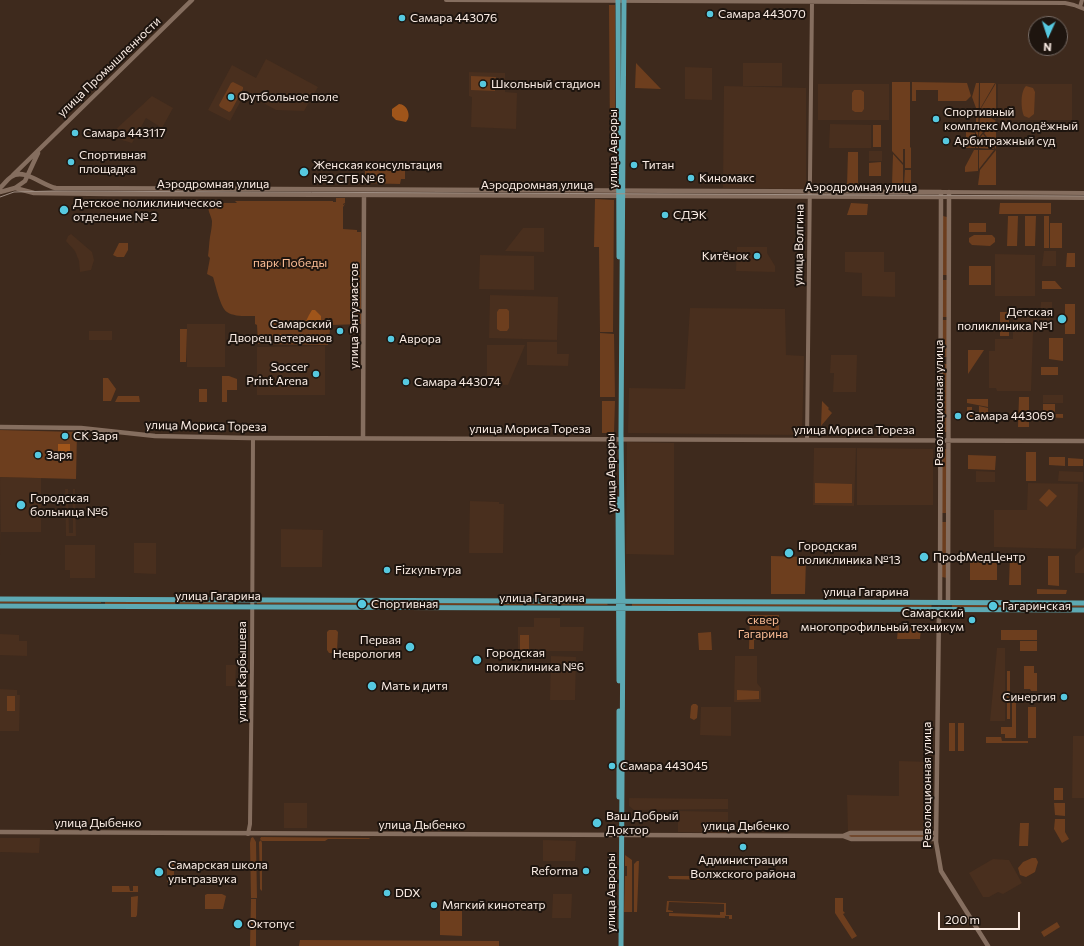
<!DOCTYPE html>
<meta charset="utf-8">
<style>
body{margin:0}
#map{position:relative;width:1084px;height:946px;overflow:hidden;background:#3e2a1d;font-family:Commissioner,sans-serif}
canvas{display:block}
.north{position:absolute;left:1028px;top:16px;width:40px;height:40px;box-sizing:border-box;background:#1e150f;border:1px solid #766b65;border-radius:50%;rotate:183deg;font-size:11px;font-weight:700;line-height:16px;text-align:center;color:#fbede5}
.north::after{content:'';display:block;margin:auto;width:14px;height:18px;background:#56c9e0;clip-path:polygon(50% 0,100% 100%,50% 72%,0 100%)}
.scale{position:absolute;left:938px;top:912px;width:82px;height:18px;box-sizing:border-box;border:2px solid #fbede5;border-top:0;padding-left:5px;font-size:12px;line-height:14px;white-space:nowrap;color:#fbede5;-webkit-text-stroke:3px #1e150f;paint-order:stroke}
</style>
<div id="map">
<canvas width="1084" height="946"></canvas>
<div class="north">N</div>
<div class="scale">200 m</div>
</div>
<script>
const c = document.querySelector('canvas').getContext('2d');
c.lineJoin = 'round';
function fill(path, color) { c.fillStyle = color; c.fill(path, 'evenodd'); }
function strokePath(path, color, width, dash) { c.strokeStyle = color; c.lineWidth = width; c.lineCap = dash ? 'butt' : 'round'; c.setLineDash(dash || []); c.stroke(path); }
function drawText(font, color, halo, rows, align = 'center') {
  c.font = font + ' Commissioner,sans-serif'; c.lineWidth = 4; c.setLineDash([]); c.textBaseline = 'middle'; c.strokeStyle = halo; c.fillStyle = color; for (const [text, x, y, turn = 0] of rows) {
    c.save(); c.translate(x, y); c.rotate((+turn || 0) * Math.PI / 180); c.textAlign = isNaN(turn) ? turn : align; if (halo) c.strokeText(text, 0, 0); c.fillText(text, 0, 0); c.restore();
  }
}
fill(new Path2D(`
 M266,59L318,87L304,111L276,110L245,93L230,121L208,110L232,65L256,78Z
 M743,63H782V86H743Z
 M685,67L712,68V100L685,99Z
 M469,72L505,73V92L517,93L516,129L471,127L472,97L469,96Z
 M818,84H889V120H818Z
 M998,84H1072V120H998Z
 M724,86L806,88V189L723,188Z
 M152,96L173,108L162,128L146,118L132,143L122,140L114,131Z
 M830,124L871,125V148H829Z
 M869,151H882V161H869Z
 M523,228H544V252L505,251Z
 M71,234L92,252L94,260L91,270L80,272L79,261L75,251L66,241L68,236Z
 M737,247H767V253L775,266V272L736,271Z
 M1044,251H1056V266H1042Z
 M845,252H884V272H895V297L862,296V273L845,272Z
 M995,254L1035,255V296H995Z
 M480,255L534,256V290L479,289Z
 M490,295L558,297L557,340L489,338Z
 M1041,302H1052V326H1039Z
 M690,308L785,309L786,355L804,356L802,435L628,433L629,388L685,389Z
 M1013,314H1033V323L1034,315H1037L1036,331L1033,332L1031,391H997L996,388H989V351H995V339H1013Z
 M187,324H225V367H187Z
 M89,331H112V340H89Z
 M527,342H557V354H569L568,366L527,365Z
 M487,345H525L508,385L487,384Z
 M325,346V395H257V347Z
 M831,355H857L856,392H833L834,373H830Z
 M1043,395H1063V403H1043Z
 M627,442L674,443V555L626,554Z
 M814,448H856L854,506L813,505Z
 M857,448L933,449V505H857Z
 M976,471L995,472V482H976Z
 M1059,471L1083,472V482L1058,481Z
 M0,477L41,478V532H1V555Z
 M1028,483L1078,484L1076,549L994,547V510H1027Z
 M65,489H68L69,533H73V489H75L76,536H66Z
 M470,501L499,502V504H504L503,553H469Z
 M281,529L323,530L322,567H281Z
 M134,543H156V574L134,573Z
 M65,545H95V578H70V570H65Z
 M1084,547V573H1075V556Z
 M973,555H997V561L973,560Z
 M534,618H560V627H584L583,651H518V627H534Z
 M0,634L19,635V641H27V656L0,655Z
 M997,648H1005V721H990Z
 M551,656L576,657L575,700H550Z
 M735,656H757V683L761,688V702H734Z
 M226,665H236L235,686H226Z
 M0,689L17,690V695H20L19,731H0Z
 M701,707H731V736L700,735Z
 M1073,736H1084V798H1072Z
 M899,761L930,762L929,831H848L847,795L899,796Z
 M629,798L728,799V809L634,810L629,806Z
 M284,803H307V828H284Z
 M678,811L728,812V833L678,832Z
 M0,838H40L39,853L0,852Z
 M543,840L576,841L575,861H543Z
 M993,859L1009,860L1022,883L1003,894L998,892L989,897H983L969,873Z
 M553,894H572L571,918H552Z`), '#492f1e');
fill(new Path2D(`
 M609,5H615V138L613,141L610,138Z
 M636,63L661,89L635,88Z
 M471,76L496,77L495,91L471,90Z
 M233,82L243,87V89L231,111L229,112L220,107L219,105L231,83Z
 M892,82H910V147L911,148V168H905V149H903V163L892,151Z
 M912,82L967,83L971,96L966,101H938V90H916V101H912Z
 M976,83H979L978,148H976V108L972,97Z
 M980,83H995L980,109Z
 M996,83V119L980,110Z
 M1026,86L1033,88L1035,92L1034,114L1029,118L1024,116C1021,109 1020,92 1026,86Z
 M854,90H861L864,92V109L862,112H855L852,110V93Z
 M980,111L996,121L983,132L979,137Z
 M996,123V149L984,133Z
 M873,125H881V147H873Z
 M966,132L975,133V148H966Z
 M983,134L994,149L979,148V139Z
 M974,150H978V171L965,172V167Z
 M979,150H994L979,169Z
 M996,150V185H978L980,170Z
 M848,152H858V186H847Z
 M893,154L903,165V185H892Z
 M881,162V176H869V163Z
 M365,168L405,169V179H401L400,184L365,183Z
 M905,170H911V185H904Z
 M336,198H345V203L343,204V205L345,204L343,207V229L357,230V232H361V324L332,325L330,330L328,345L258,344L257,325L255,324V316C247,316 234,317 227,312C220,307 216,286 213,277L207,274L210,258L208,256C209,249 209,243 210,237C211,231 212,227 212,221C211,214 206,210 210,203H237L235,201H333V202H336Z
 M595,199L614,200L613,332H600L599,247H594Z
 M851,203L868,204L867,215H847Z
 M1000,203H1051V214H999Z
 M943,216L947,217V275H942Z
 M1008,216H1018L1017,246H1007Z
 M1025,216H1036L1035,246H1025Z
 M1044,216H1049V248H1044Z
 M969,223H986V232H969Z
 M1050,223H1062V248H1050Z
 M974,235H992L995,238V242L990,246L972,245L969,242V238Z
 M119,243H128V250L124,257H117L113,255Z
 M1067,253H1075V267H1066Z
 M969,266H991V285H969Z
 M941,280H947V317H941Z
 M1042,281H1055L1062,289H1042Z
 M1065,304H1075V334H1065Z
 M499,309H507L509,311V328L507,331H500L497,329V312Z
 M1000,312H1009V336H1000Z
 M941,320H947V357H941Z
 M180,329H187L186,362H180Z
 M600,333L614,334L615,397H600Z
 M1049,338H1063V361L1049,359Z
 M968,350H984L968,374Z
 M941,364H947V432H941Z
 M1041,367H1058V375H1041Z
 M222,376H229L237,379V390H227V402H222Z
 M103,378H108L116,389L111,401H103Z
 M199,389H207V402H199Z
 M118,396H139L140,402H115Z
 M1019,397H1029V427H1018Z
 M967,399H988V407L967,403Z
 M602,401H615L614,433H602Z
 M822,401L829,408L828,409L832,413L821,426Z
 M1043,404H1055V414H1063V418L1043,417Z
 M979,406L988,408V420H979Z
 M967,407H972V414H978V420H967Z
 M0,430L77,432L76,479L0,477Z
 M941,449H947V513H941Z
 M1026,452H1036V481H1026Z
 M968,455L996,456L995,470L968,469Z
 M1049,457H1065V466L1049,465Z
 M1068,458L1083,459V466H1068Z
 M815,483L852,484V503H815Z
 M1049,489L1057,496L1047,507L1039,500Z
 M942,522H947V578L942,577Z
 M1010,555L1021,556V585H1009Z
 M771,556L806,557L805,594H771Z
 M1048,556H1059V586L1048,585Z
 M970,562H997V580H970Z
 M1037,589L1067,590L1066,594H1037Z
 M0,601L101,602V603H0Z
 M105,602H237L238,603L237,604H105Z
 M257,602L388,603V604L387,605L257,604Z
 M409,603H607L608,604L607,605H409Z
 M632,603L931,605L932,606L931,607L632,606Z
 M952,605H1084V607H952Z
 M750,615H779V639L754,640V649H749Z
 M898,628H921L920,639H897Z
 M329,630H336L338,632L337,651L335,653H329L327,650V632Z
 M1001,630H1037V640H1001Z
 M711,632L712,650H699L698,633Z
 M520,635H529V650H520Z
 M1020,641H1037V651H1020Z
 M1024,666H1034V673H1037V691H1031L1030,689H1024Z
 M1007,671H1010V719H1007Z
 M737,690L759,691V699L737,700Z
 M7,696H15V711H7Z
 M1012,700H1016V738H1005V734H1001V727H1012Z
 M693,704H696L698,706L697,718L694,720L690,718L691,706Z
 M1028,707H1036V738H1028Z
 M949,723H955V751H949Z
 M958,723H964V751H958Z
 M986,737H1001L1002,741H1028V743H986Z
 M1054,788H1063V800H1054Z
 M1054,803H1065V816L1055,815Z
 M1055,819H1065V832L1069,839L1062,843L1054,829Z
 M1020,823H1029L1028,846H1019Z
 M849,835H927V836L926,837H849Z
 M253,837L256,842L257,898H251L250,843L251,838Z
 M261,837L369,838L370,839H328L325,841H262L260,839Z
 M261,840L262,843V891L260,889V883L259,842Z
 M625,855L632,860V912H624L625,876H627V866H625Z
 M1032,858H1036L1038,862L1035,872L1026,877L1020,875L1018,868L1023,862Z
 M637,861H639L637,912H634V864Z
 M174,863V881L167,882V864Z
 M668,876H707L709,880L669,879Z
 M112,886H129L130,891H133V886H138V892H112Z
 M207,894H222L226,896L223,909H205V895Z
 M138,896L137,915L136,917H131V897Z
 M835,898H843V911L845,913L843,914L857,936L852,939L835,913Z
 M251,899H256V946H250Z
 M667,901L726,903V915H732V919H729V916H725V915V918L669,916V913L720,915V912H724V904L669,902L668,910L673,911V912H666Z
 M440,911H462V936L440,935Z
 M1057,922L1060,927L1044,937L1041,932Z
 M300,940L499,941V946H299Z`), '#6d3e1e');
fill(new Path2D(`
 M399,104C407,104 412,116 406,122L396,120L392,116V109Z
 M312,310H315L321,316V320L317,324H315L314,320L310,323L306,321L309,315Z
 M58,444H70V460H58Z`), '#a0551a');
strokePath(new Path2D(`
 M446,0L1065,3L1074,5L1084,9
 M1080,7L1082,0
 M941,192L1084,193
 M941,197L1084,198
 M807,440L812,2
 M248,834L250,824L252,663L253,438`), '#856e5f', 4);
strokePath(new Path2D(`
 M13,175L192,0
 M0,188C4,184 7,180 11,177C24,167 43,186 56,188L941,192L940,602
 M15,188L34,193L107,194L941,197
 M0,192L15,188L25,181L38,153
 M0,427L81,428L155,436L249,438L1084,441
 M363,438L364,195
 M948,602L949,192
 M939,609L936,842L941,871L988,946
 M0,832L843,836L851,839H935
 M843,836L850,833H935`), '#856e5f', 4.5);
strokePath(new Path2D(`
 M618,0L619,257
 M618,499L619,681
 M0,599L1084,603
 M0,606L1084,610
 M619,797V711
 M621,946L623,608L621,434L624,0`), '#5da9b3', 5);
strokePath(new Path2D(`
 M0,197L14,192L54,191L1084,196`), '#a08f84', 1);
for (const [x, y, r, color] of [
 [710,14,4,"#56c9e0"],
 [402,18,4,"#56c9e0"],
 [483,84,4,"#56c9e0"],
 [231,97,4,"#56c9e0"],
 [936,119,4,"#56c9e0"],
 [75,133,4,"#56c9e0"],
 [946,141,4,"#56c9e0"],
 [71,162,4,"#56c9e0"],
 [634,165,4,"#56c9e0"],
 [304,172,5,"#56c9e0"],
 [691,178,4,"#56c9e0"],
 [64,210,5,"#56c9e0"],
 [665,215,4,"#56c9e0"],
 [757,256,4,"#56c9e0"],
 [1062,319,5,"#56c9e0"],
 [340,331,4,"#56c9e0"],
 [391,339,4,"#56c9e0"],
 [316,374,4,"#56c9e0"],
 [406,382,4,"#56c9e0"],
 [958,416,4,"#56c9e0"],
 [65,436,4,"#56c9e0"],
 [38,455,4,"#56c9e0"],
 [21,505,5,"#56c9e0"],
 [789,553,5,"#56c9e0"],
 [924,557,5,"#56c9e0"],
 [387,570,4,"#56c9e0"],
 [362,604,5,"#56c9e0"],
 [993,606,5,"#56c9e0"],
 [972,620,4,"#56c9e0"],
 [410,647,5,"#56c9e0"],
 [477,660,5,"#56c9e0"],
 [372,686,5,"#56c9e0"],
 [1064,697,4,"#56c9e0"],
 [612,766,4,"#56c9e0"],
 [597,823,5,"#56c9e0"],
 [743,847,4,"#56c9e0"],
 [586,871,4,"#56c9e0"],
 [159,872,5,"#56c9e0"],
 [387,893,4,"#56c9e0"],
 [434,905,4,"#56c9e0"],
 [238,924,5,"#56c9e0"]
]) { const dot = new Path2D(); dot.arc(x, y, r, 0, 2 * Math.PI); c.fillStyle = color; c.fill(dot); strokePath(dot, '#1e150f', 1.5); }
drawText('12px', '#fbede5', '#1e150f', [
 ["Самара 443070",718,14],
 ["Самара 443076",410,18],
 ["Школьный стадион",491,84],
 ["Футбольное поле",239,97],
 ["Спортивный",944,112],
 ["комплекс Молодёжный",944,126],
 ["Самара 443117",83,133],
 ["Арбитражный суд",954,141],
 ["Спортивная",79,155],
 ["площадка",79,169],
 ["Женская консультация",313,165],
 ["№2 СГБ № 6",313,179],
 ["Титан",642,165],
 ["Киномакс",699,178],
 ["Детское поликлиническое",73,203],
 ["отделение № 2",73,217],
 ["СДЭК",673,215],
 ["Китёнок",749,256,"right"],
 ["Детская",1053,312,"right"],
 ["поликлиника №1",1053,326,"right"],
 ["Самарский",332,324,"right"],
 ["Дворец ветеранов",332,338,"right"],
 ["Аврора",399,339],
 ["Soccer",308,367,"right"],
 ["Print Arena",308,381,"right"],
 ["Самара 443074",414,382],
 ["Самара 443069",966,416],
 ["СК Заря",73,436],
 ["Заря",46,455],
 ["Городская",30,498],
 ["больница №6",30,512],
 ["Городская",798,546],
 ["поликлиника №13",798,560],
 ["ПрофМедЦентр",933,557],
 ["Fizкультура",395,570],
 ["Спортивная",371,604],
 ["Гагаринская",1002,606],
 ["Самарский",964,613,"right"],
 ["многопрофильный техникум",964,627,"right"],
 ["Первая",401,640,"right"],
 ["Неврология",401,654,"right"],
 ["Городская",486,653],
 ["поликлиника №6",486,667],
 ["Мать и дитя",381,686],
 ["Синергия",1056,697,"right"],
 ["Самара 443045",620,766],
 ["Ваш Добрый",606,816],
 ["Доктор",606,830],
 ["Администрация",743,860,"center"],
 ["Волжского района",743,874,"center"],
 ["Самарская школа",168,865],
 ["ультразвука",168,879],
 ["Reforma",578,871,"right"],
 ["DDX",395,893],
 ["Мягкий кинотеатр",442,905],
 ["Октопус",247,924]
], 'left');
drawText('12px', '#fbede5', '#1e150f', [
 ["улица Промышленности",109,67,-44],
 ["улица Авроры",613,149,-90],
 ["Аэродромная улица",213,184],
 ["Аэродромная улица",537,185],
 ["Аэродромная улица",861,187],
 ["улица Волгина",799,245,-89],
 ["улица Энтузиастов",354,316,-90],
 ["Революционная улица",939,403,-90],
 ["улица Мориса Тореза",206,426,1],
 ["улица Мориса Тореза",530,429],
 ["улица Мориса Тореза",854,430],
 ["улица Авроры",611,473,-91],
 ["улица Гагарина",866,592],
 ["улица Гагарина",218,596],
 ["улица Гагарина",542,598],
 ["улица Карбышева",242,672,-90],
 ["Революционная улица",927,785,-90],
 ["улица Дыбенко",98,823],
 ["улица Дыбенко",422,825],
 ["улица Дыбенко",746,826],
 ["улица Авроры",611,893,-90]
]);
drawText('12px', '#fdbe96', '#1e150f', [
 ["парк Победы",290,263],
 ["сквер",763,620],
 ["Гагарина",763,634]
]);
</script>
